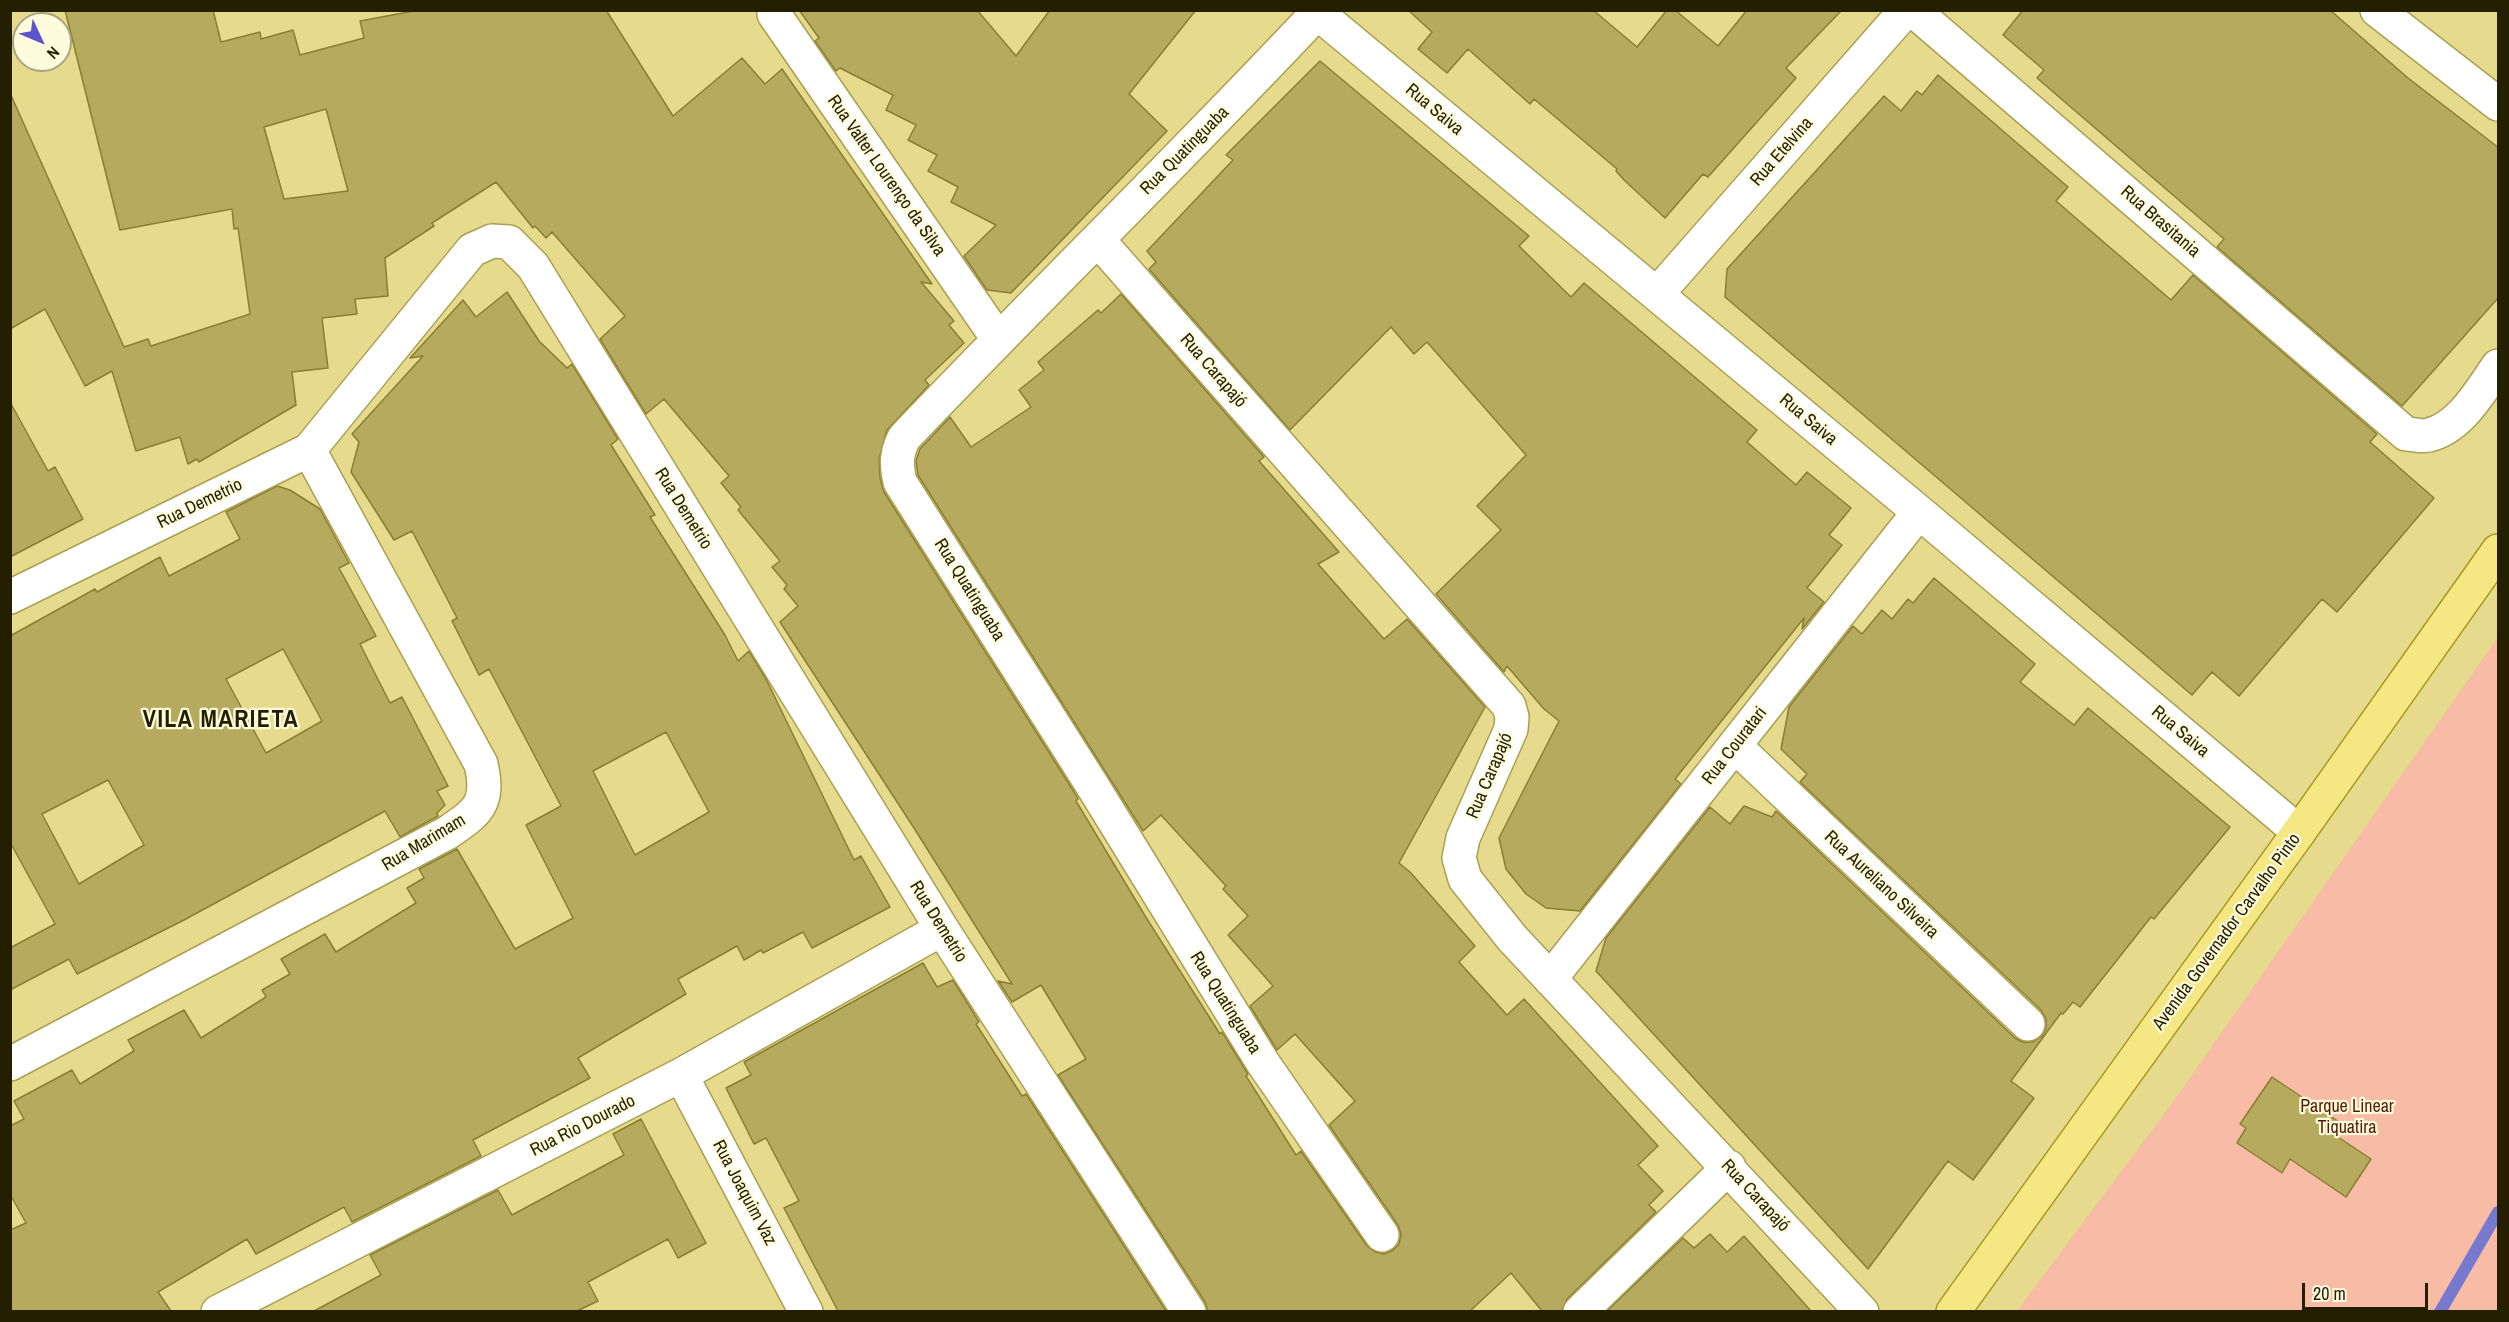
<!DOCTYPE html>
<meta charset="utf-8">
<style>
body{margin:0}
#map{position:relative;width:2509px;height:1322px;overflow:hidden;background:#e6db8d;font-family:"Archivo Narrow",sans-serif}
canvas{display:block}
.frame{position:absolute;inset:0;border:12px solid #241f00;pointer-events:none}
.north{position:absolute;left:12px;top:12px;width:60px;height:60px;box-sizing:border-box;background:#fffbdd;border:2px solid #a7a385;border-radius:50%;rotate:134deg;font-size:16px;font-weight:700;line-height:24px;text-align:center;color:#241f00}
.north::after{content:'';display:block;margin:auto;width:21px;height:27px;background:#5c54cc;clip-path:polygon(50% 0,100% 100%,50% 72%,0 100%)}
.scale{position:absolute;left:2302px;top:1283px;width:126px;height:27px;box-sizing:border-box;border:3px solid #241f00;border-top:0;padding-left:8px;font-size:18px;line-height:21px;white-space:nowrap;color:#241f00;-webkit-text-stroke:4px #fffbdd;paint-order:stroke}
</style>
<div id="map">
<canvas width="2509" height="1322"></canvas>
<div class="frame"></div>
<div class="north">N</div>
<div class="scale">20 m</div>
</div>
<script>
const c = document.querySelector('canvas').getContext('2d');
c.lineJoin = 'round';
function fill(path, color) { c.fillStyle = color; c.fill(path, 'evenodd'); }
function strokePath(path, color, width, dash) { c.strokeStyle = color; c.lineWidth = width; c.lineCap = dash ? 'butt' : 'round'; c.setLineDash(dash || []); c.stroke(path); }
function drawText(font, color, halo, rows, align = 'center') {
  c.font = font + ' "Archivo Narrow",sans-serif'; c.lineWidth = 4.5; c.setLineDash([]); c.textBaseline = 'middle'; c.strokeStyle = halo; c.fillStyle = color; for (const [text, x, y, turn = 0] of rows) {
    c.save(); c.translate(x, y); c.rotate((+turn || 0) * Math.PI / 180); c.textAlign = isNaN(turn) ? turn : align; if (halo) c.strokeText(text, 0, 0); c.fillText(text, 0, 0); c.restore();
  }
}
fill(new Path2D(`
 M2498,637V1311L2016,1312L2173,1102Z`), '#f8bba5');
strokePath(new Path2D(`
 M2440,1312L2498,1212`), '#7779cf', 12);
const building = new Path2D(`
 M65,10H213L221,42L260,32L261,39L293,30L300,55L364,38L360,21L419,10H606L673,116L742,58L765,84L782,69L932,284L921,282L954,321L949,325L964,343L925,380L929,385L887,430L879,459L880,478L884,492L1076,795L1078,799L1076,801L1147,919L1220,1034L1222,1032L1248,1074L1246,1076L1296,1155L1301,1151L1367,1246L1375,1252L1384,1254L1393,1250L1399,1244L1401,1234L1398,1225L1329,1125L1355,1101L1295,1034L1277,1050L1250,1006L1273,986L1228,935L1248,916L1223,889L1226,886L1161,815L1143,831L918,475L916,461L920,449L950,417L971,447L1031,407L1019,390L1044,370L1038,362L1098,310L1101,313L1121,294L1264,457L1259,461L1339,552L1318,564L1384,639L1407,619L1485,707L1399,863L1410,872L1475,946L1459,962L1507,1015L1524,999L1658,1146L1638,1165L1663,1191L1649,1205L1656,1212L1567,1299L1562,1311H1542L1511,1273L1470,1311H1208L1205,1302L1058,1075L1086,1059L1041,985L1012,1002L998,981L1012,984L914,828L780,622L798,606L784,589L787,585L772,567L780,561L738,510L741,507L721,483L729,476L664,399L646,414L600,339L625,316L552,232L546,238L535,226L533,228L496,182L432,223L434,226L385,258L388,296L355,299L357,314L322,318L328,368L292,372L296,405L199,462L197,459L188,464L180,437L136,451L112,371L85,386L45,309L10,329V93L124,347L148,339L151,346L250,314L238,228L234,229L232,209L120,230ZM326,109L348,191L284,199L264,127Z
 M799,10H977L1016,56L1050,10H1196L1129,94L1167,131L1011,293L987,290L964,256L996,225L951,202L958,187L928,171L937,155L908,140L916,125L886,110L893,95L840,68L836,71L815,41L819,38Z
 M1408,10H1593L1637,47L1667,10H1675L1718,46L1747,10H1842L1786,68L1796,78L1708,177L1703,174L1665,218L1624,180L1616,171L1617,169L1534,99L1530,104L1468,49L1447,73L1418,49L1432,32Z
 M2023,10H2330L2408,78L2499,148V297L2402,406L2217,247L2224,239L2037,78L2044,70L2003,35Z
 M1320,61L1529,236L1519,246L1571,297L1584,283L1757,430L1747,442L1796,485L1807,472L1851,508L1829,535L1842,545L1807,588L1824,602L1802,629L1804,618L1675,779L1681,784L1580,911L1546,908L1526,894L1506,869L1499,838L1559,721L1544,709L1507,666L1504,672L1436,594L1501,530L1477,506L1526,455L1427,342L1414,354L1391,327L1290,430L1149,269L1156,262L1147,251L1233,160L1226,155Z
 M1938,75L2068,187L2056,201L2171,300L2193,275L2377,434L2370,442L2434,498L2337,612L2322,599L2239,696L2212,672L2192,695L1725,297L1727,269L1884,96L1901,111L1917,91L1922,95Z
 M507,292L539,341L567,368L572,364L618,439L611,445L655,515L650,517L725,635L738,661L749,651L766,679L854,860L861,856L890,907L812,948L803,932L763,953L761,950L744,960L737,946L678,979L686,994L578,1058L590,1078L473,1140L481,1156L352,1222L344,1207L256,1254L247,1239L158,1292L171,1311H10V1230L26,1223L10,1194V1126L24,1119L14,1101L72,1070L80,1084L134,1051L128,1040L184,1010L201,1038L266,997L262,990L290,974L281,959L325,934L336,952L416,903L407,888L424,878L419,869L457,849L515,949L573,918L526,825L561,806L489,669L479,675L452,621L457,618L412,531L394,540L351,472L359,442L352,434L423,356L410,358L463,300L476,317ZM666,732L709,812L635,855L593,771Z
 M10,402L48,471L55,467L83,519L10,557Z
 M277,486L290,490L320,509L349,563L339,568L376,636L360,644L390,703L402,697L448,786L437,791L445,805L437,813L438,816L400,837L385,811L184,920L77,974L69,959L10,990V948L55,924L10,842V636L95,589L97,592L160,557L169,576L240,539L226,512ZM283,649L322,721L266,753L226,679ZM108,780L144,845L79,884L42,814Z
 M1934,578L2035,664L2020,682L2074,725L2088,708L2230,827L2154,919L2151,917L2080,1007L2073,1002L2063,1014L2061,1013L2011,1081L2034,1098L1973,1180L1948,1161L1868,1269L1596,971L1606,938L1710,807L1730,824L1744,806L1772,817L1776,811L2015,1038L2023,1042H2033L2042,1036L2046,1028V1019L2041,1010L1800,782L1807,774L1781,749L1789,707L1853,626L1862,634L1882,610L1892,619L1908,599L1913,603Z
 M923,963L937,987L953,980L979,1022L976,1024L1022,1096L1026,1094L1166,1311H838L784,1208L799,1201L766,1138L754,1144L726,1088L751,1075L744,1062Z
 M2272,1077L2339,1122L2332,1133L2371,1159L2346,1197L2290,1159L2282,1173L2237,1143L2246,1128L2240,1124Z
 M641,1119L706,1243L678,1258L668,1239L588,1282L598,1301L577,1311H314L381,1275L370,1255L498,1190L512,1215L624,1155L613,1134Z
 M1710,1234L1727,1252L1744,1236L1811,1311H1607L1683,1238L1694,1248Z`);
fill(building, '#b5aa5d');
strokePath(building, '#8a7f30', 1.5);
const minor = new Path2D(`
 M1314,10L1919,512L2299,832
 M1913,10L2406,434C2413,434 2423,437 2429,435C2461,427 2481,390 2498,366
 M2377,10L2498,104
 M1317,13C1182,157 1040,295 904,438C896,454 896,464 900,482L1092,785L1263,1063L1382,1235
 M774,14L998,339
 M1098,240L1509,706L1512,717L1511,729L1463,838L1459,858L1465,879L1512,938L1862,1312
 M1657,294L1906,10
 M10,597L309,450L472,250L492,241L509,242L533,266L942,929L1189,1312
 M1735,746L2028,1024
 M1550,979L1919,512
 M10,1064L447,833C478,812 490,804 481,764L309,450
 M681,1075L806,1312
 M218,1312L681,1075L942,929
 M1580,1312L1729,1167`);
const primary = new Path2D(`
 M1953,1312L2299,832L2498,551`);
strokePath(minor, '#aa9f52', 36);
strokePath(primary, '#a79720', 36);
strokePath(minor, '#fff', 33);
strokePath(primary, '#f5e883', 33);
drawText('18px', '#241f00', '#fffbdd', [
 ["Rua Saiva",1434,110,40],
 ["Rua Quatinguaba",1185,151,-45],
 ["Rua Etelvina",1782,152,-49],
 ["Rua Valter Lourenço da Silva",886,176,55],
 ["Rua Brasitania",2160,222,41],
 ["Rua Carapajó",1213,371,49],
 ["Rua Saiva",1808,420,40],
 ["Rua Demetrio",200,504,-26],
 ["Rua Demetrio",683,509,58],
 ["Rua Quatinguaba",969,590,58],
 ["Rua Saiva",2180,732,40],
 ["Rua Couratari",1735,746,-52],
 ["Rua Carapajó",1490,776,-67],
 ["Rua Marimam",424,843,-31],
 ["Rua Aureliano Silveira",1881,885,43],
 ["Rua Demetrio",938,922,58],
 ["Avenida Governador Carvalho Pinto",2227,932,-54],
 ["Rua Quatinguaba",1225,1003,58],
 ["Rua Rio Dourado",583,1126,-27],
 ["Rua Joaquim Vaz",744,1193,62],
 ["Rua Carapajó",1755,1196,47]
]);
drawText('18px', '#571b00', '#fffbdd', [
 ["Parque Linear",2347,1107],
 ["Tiquatira",2347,1128]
]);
c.letterSpacing = '1.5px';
drawText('bold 24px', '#241f00', '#fffbdd', [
 ["VILA MARIETA",221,721]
]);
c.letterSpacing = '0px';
</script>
